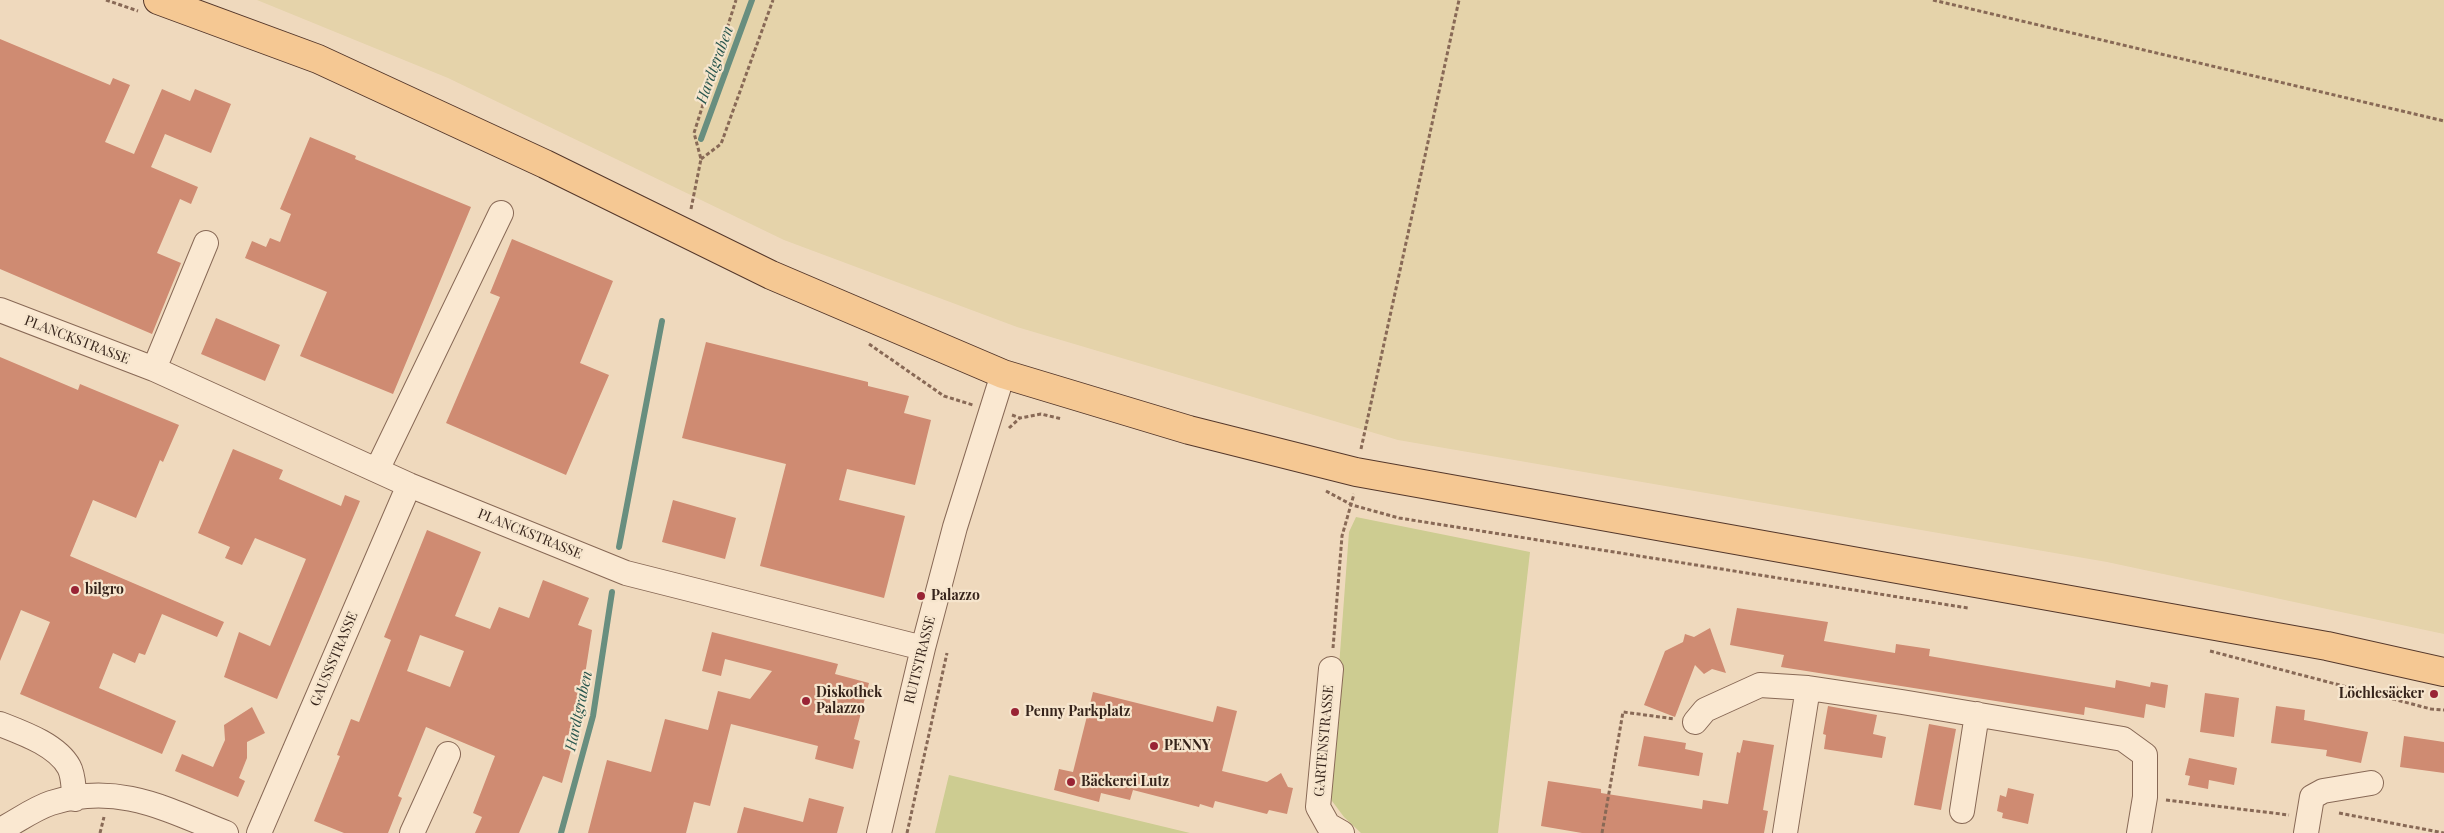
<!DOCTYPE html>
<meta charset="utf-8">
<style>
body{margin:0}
canvas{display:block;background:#efd9bd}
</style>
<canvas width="2444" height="833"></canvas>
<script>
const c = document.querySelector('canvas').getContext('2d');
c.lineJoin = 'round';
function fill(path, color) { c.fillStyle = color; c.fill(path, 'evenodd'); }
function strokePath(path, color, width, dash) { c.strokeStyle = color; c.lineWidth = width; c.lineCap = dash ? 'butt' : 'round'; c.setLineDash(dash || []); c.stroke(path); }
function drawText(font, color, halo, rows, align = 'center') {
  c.font = font + ' "Playfair Display",serif'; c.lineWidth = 4.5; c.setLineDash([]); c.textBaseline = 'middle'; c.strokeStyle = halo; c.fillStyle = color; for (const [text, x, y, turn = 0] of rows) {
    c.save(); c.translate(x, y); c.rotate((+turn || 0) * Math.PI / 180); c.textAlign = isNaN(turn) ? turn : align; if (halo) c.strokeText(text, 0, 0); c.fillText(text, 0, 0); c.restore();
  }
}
fill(new Path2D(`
 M257,0H2444V634L2107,562L1398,440L1017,327L784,240L448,78Z`), '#e5d3aa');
fill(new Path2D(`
 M1356,517L1530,552L1498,833H1361L1344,817L1332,801L1331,774L1349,532Z
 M949,775L1190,833H935Z`), '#cdcc91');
strokePath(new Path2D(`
 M701,139L752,0
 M619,547L662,321
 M561,833L593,716L612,592`), '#688e7f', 6);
fill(new Path2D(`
 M0,39L110,85L113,78L130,85L105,142L134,154L162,89L190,101L195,89L231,104L211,153L165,134L151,167L198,187L191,204L180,199L157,253L181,263L152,334L0,269Z
 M310,137L356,156L355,159L471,207L393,394L300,356L327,292L245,258L252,241L266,247L270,238L280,242L291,214L280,209Z
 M512,239L613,281L580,363L609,375L566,475L446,423L500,297L490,293Z
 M216,318L280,345L265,381L201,354Z
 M706,342L868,382V386L909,396L904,413L931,420L915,485L847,469L839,500L905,516L884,598L760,566L786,464L682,438Z
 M0,357L78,390L80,384L179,425L163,462L160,460L136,518L93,500L70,556L224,622L217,637L162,614L145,655L139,653L135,663L113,653L99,688L176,721L162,754L20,694L50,622L21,610L0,661Z
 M233,449L283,470L279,479L341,506L345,495L360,501L277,699L224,677L239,632L270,646L306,559L255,538L242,565L225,558L230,547L198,533Z
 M673,500L736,518L725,559L662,542Z
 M427,530L481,552L455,616L490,629L499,607L529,618L543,580L589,598L578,625L592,630L576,732L562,783L543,776L519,833H475L482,817L473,813L495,756L426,727L398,796L402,798L388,833H344L314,821L340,756L337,755L351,719L359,722L391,640L384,637ZM420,635L464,651L450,687L407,671Z
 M1737,608L1828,622L1824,641L1895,653L1896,644L1930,649L1929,656L2115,688L2116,680L2150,687L2151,682L2168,685L2165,708L2146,704L2144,718L2085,707L2084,715L1781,667L1784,655L1730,645Z
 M1710,628L1726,673L1712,669L1704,674L1695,665L1675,717L1644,705L1665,651L1683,642L1685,634L1694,637Z
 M712,632L838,664L835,674L869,683L854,739L860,741L853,769L815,759L818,746L731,724L710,806L694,802L686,833H588L607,760L651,772L665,719L708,730L718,691L750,699L772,671L725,659L721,676L702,671Z
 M1093,692L1213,722L1217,706L1237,711L1222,771L1267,782L1281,773L1288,787L1293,788L1287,814L1269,810L1267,814L1215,801L1213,808L1200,804L1199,807L1133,790L1130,800L1101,793L1099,802L1054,790L1059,769L1073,772Z
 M2205,693L2239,698L2234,737L2200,732Z
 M1828,706L1877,715L1873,734L1886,737L1882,758L1824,749L1826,735L1823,734Z
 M2276,706L2305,710L2304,720L2368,732L2361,763L2326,756L2327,750L2271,743Z
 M252,707L265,733L247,742V758L239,778L245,781L238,797L175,771L182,754L213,767L225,740L224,725Z
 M1929,724L1956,729L1941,810L1914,805Z
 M1644,736L1686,743L1685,749L1703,753L1699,776L1638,766Z
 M2404,736L2444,742V773L2400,767Z
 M1743,740L1774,745L1763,810L1768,811L1764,833H1582L1541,826L1548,781L1601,789V793L1702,809L1703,800L1728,804L1737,752L1740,753Z
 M2189,758L2237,768L2234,785L2209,780L2208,789L2188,785L2190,776L2185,775Z
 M2008,788L2034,794L2028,824L2002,818L2003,813L1997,811L2000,795L2006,797Z
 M809,798L844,807L837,833H737L744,807L803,822Z`), '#cf8b72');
const minor = new Path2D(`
 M0,310L154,369L409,485L626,573L923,648
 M154,369L206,243
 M377,470L501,213
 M1331,669L1318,807L1328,825L1342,833
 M1695,722L1705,710L1760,685L1808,688L1902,702L2123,739L2145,755V797L2139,833
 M0,724C23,733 57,745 69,767C74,776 73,789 75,799
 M1962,811L1977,714
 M0,830C16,822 33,809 51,803C117,782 166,809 226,833
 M259,833L409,485
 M412,833L448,754
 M879,833L923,648L955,527L1003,374
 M1785,833L1808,688
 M2306,833L2312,797L2323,791L2371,783`);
const major = new Path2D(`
 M158,0L318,59L545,164L771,275L1003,374L1189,430L1356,472L2327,646L2444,672`);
strokePath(minor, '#886956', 26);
strokePath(major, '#55382b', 30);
strokePath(new Path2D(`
 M106,0L138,11
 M1933,0L2444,121
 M701,159L721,144L773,0
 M691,209L701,159L694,133L736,0
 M869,344L944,396L973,405
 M1012,415L1020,418L1041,414L1062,419
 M1009,428L1020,418
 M1361,449L1459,0
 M1326,491L1352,505L1399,518L1968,608
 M1333,648L1342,536L1354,494
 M2210,651L2431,709L2444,710
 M2390,699L2397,686
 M2166,800L2289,815
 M2339,813L2444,833
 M100,833L104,817
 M907,833L947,653
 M1602,833L1623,712L1675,719`), '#886956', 3, [4, 2.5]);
strokePath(minor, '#fae8d1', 24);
strokePath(major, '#f5c893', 28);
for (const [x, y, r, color] of [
 [75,590,5,"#992435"],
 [921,596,5,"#992435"],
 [2434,694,5,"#992435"],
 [806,701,5,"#992435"],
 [1015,712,5,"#992435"],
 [1154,746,5,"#992435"],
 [1071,782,5,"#992435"]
]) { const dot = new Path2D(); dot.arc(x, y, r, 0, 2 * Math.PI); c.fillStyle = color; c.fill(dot); strokePath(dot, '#f6e5cd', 2); }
drawText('14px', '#36241b', '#f6e5cd', [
 ["PLANCKSTRASSE",77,340,21],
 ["PLANCKSTRASSE",530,534,22],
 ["GAUSSSTRASSE",334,659,-67],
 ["RUITSTRASSE",920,660,-76],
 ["GARTENSTRASSE",1324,741,-85]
]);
drawText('bold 14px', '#36241b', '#f6e5cd', [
 ["bilgro",85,590],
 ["Palazzo",931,596],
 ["Diskothek",816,693],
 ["Palazzo",816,709],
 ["Löchlesäcker",2424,694,"right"],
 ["Penny Parkplatz",1025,712],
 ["PENNY",1164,746],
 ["Bäckerei Lutz",1081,782]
], 'left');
drawText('italic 15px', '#2a574e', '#f6e5cd', [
 ["Hardtgraben",715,65,-70],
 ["Hardtgraben",579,711,-78]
]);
</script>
